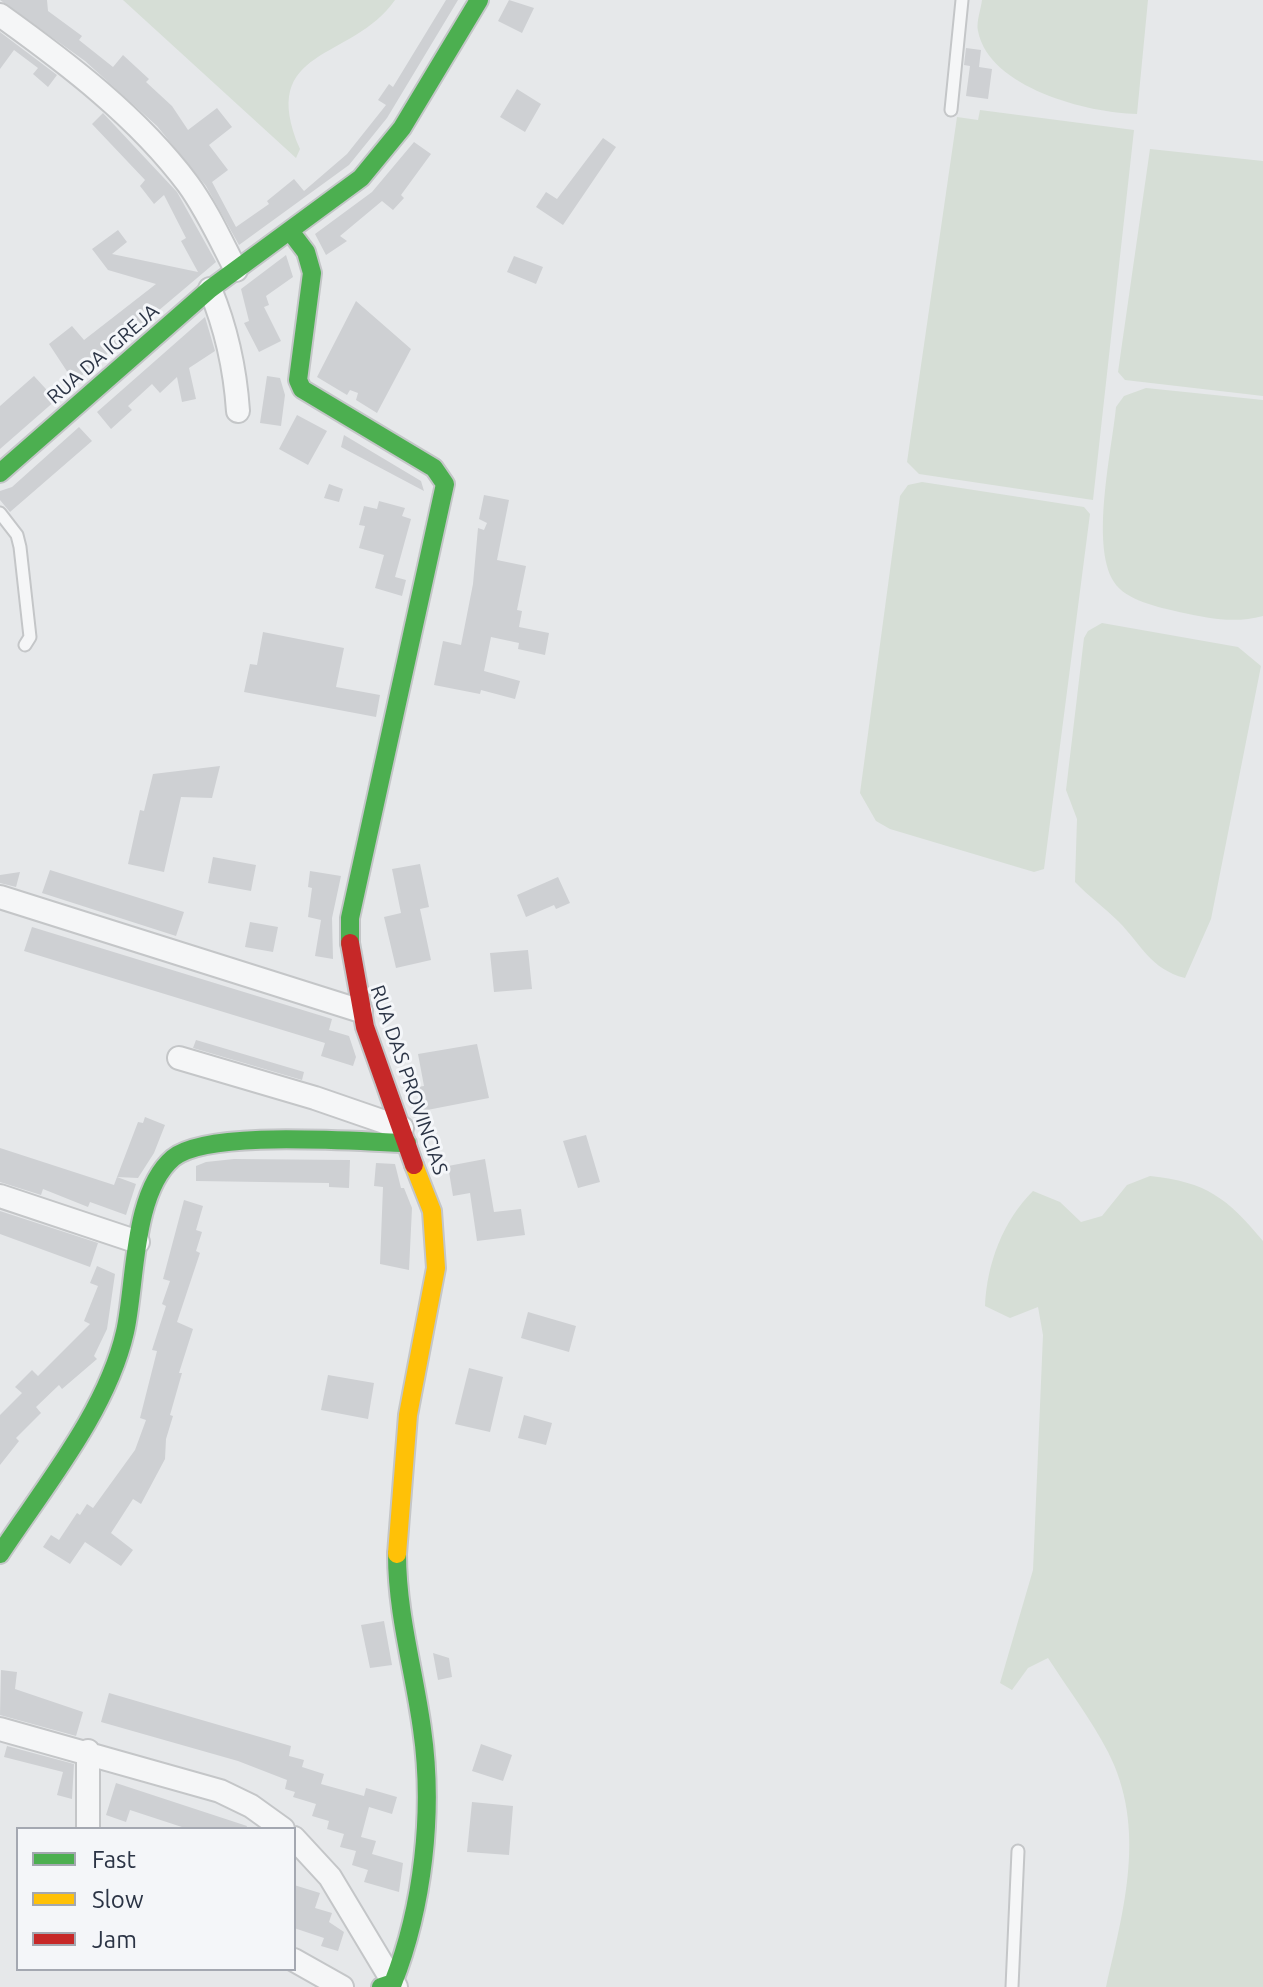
<!DOCTYPE html>
<style>
body{margin:0}
#map{position:relative;width:1263px;height:1987px;overflow:hidden;background:#e6e8ea;font-family:Ubuntu,sans-serif}
canvas{display:block}
.legend{position:absolute;left:16px;top:1827px;width:280px;height:144px;box-sizing:border-box;background:#f4f6f9;border:2px solid #a4a8b1;margin:0;padding:10px 14px;list-style:none;font-size:24px;color:#2b3445}
.legend li{display:flex;align-items:center;gap:16px;height:40px}
.legend b{width:40px;border:2px solid #a4a8b1}
</style>
<div id="map">
<canvas width="1263" height="1987"></canvas>
<ul class="legend">
<li><b style="height:10px;background:#4caf50"></b>Fast</li>
<li><b style="height:10px;background:#ffc107"></b>Slow</li>
<li><b style="height:10px;background:#c62828"></b>Jam</li>
</ul>
</div>
<script>
const c = document.querySelector('canvas').getContext('2d');
c.lineJoin = 'round';
function fill(path, color) { c.fillStyle = color; c.fill(path, 'evenodd'); }
function strokePath(path, color, width, dash) { c.strokeStyle = color; c.lineWidth = width; c.lineCap = dash ? 'butt' : 'round'; c.setLineDash(dash || []); c.stroke(path); }
function drawText(font, color, halo, rows, align = 'center') {
  c.font = font + ' Ubuntu,sans-serif'; c.lineWidth = 6; c.setLineDash([]); c.textBaseline = 'middle'; c.strokeStyle = halo; c.fillStyle = color; for (const [text, x, y, turn = 0] of rows) {
    c.save(); c.translate(x, y); c.rotate((+turn || 0) * Math.PI / 180); c.textAlign = isNaN(turn) ? turn : align; if (halo) c.strokeText(text, 0, 0); c.fillText(text, 0, 0); c.restore();
  }
}
fill(new Path2D(`
 M123,0H395C352,62 256,46 300,149L296,158Z
 M982,0H1148L1137,114C1088,113 989,88 978,31C976,22 981,9 982,0Z
 M980,110L1134,130L1093,500L919,474L907,462L957,117L978,120Z
 M1150,149L1263,161V396L1125,380L1118,372Z
 M1146,388L1263,400V616C1233,624 1209,618 1179,612C1159,607 1126,601 1114,582C1090,545 1112,450 1116,407L1124,396Z
 M922,482L1084,507L1090,514L1044,869L1034,872L890,829L876,821L860,793L900,496L908,485Z
 M1102,623L1238,647L1261,666L1211,919L1185,978C1150,969 1141,944 1118,921C1104,907 1088,896 1075,882L1077,819L1066,790L1084,638L1088,631Z
 M1150,1176C1207,1182 1227,1198 1263,1241V1987H1106C1124,1909 1147,1828 1108,1752C1091,1719 1068,1689 1048,1658L1028,1668L1012,1690L1000,1683L1033,1570L1043,1335L1038,1307L1010,1318L985,1306C987,1263 1003,1221 1033,1191L1060,1202L1081,1222L1102,1216L1127,1185Z`), '#d6ded6');
fill(new Path2D(`
 M0,0H47L48,11L82,36L79,40L113,67L123,55L149,79L146,82L172,106L188,130L217,108L232,127L209,145L228,170L212,182L236,227L269,204L267,201L294,179L304,191L347,154L386,105L378,100L389,84L393,87L446,0H458L387,118L349,165L239,245L206,186L157,126L85,61Z
 M509,0L534,8L522,33L498,21Z
 M0,32L57,75L48,87L33,74L38,68L14,50L0,69Z
 M966,48L981,50L979,67L992,69L988,99L966,96L970,66L964,65Z
 M517,89L541,104L525,132L500,117Z
 M103,113L177,192L216,262L74,382L49,344L72,326L84,340L156,284L108,270L92,249L118,230L127,242L112,254L198,272L181,241L186,238L164,195L154,204L140,186L145,180L92,124Z
 M603,138L616,147L563,225L536,207L546,192L557,199Z
 M414,142L431,154L401,195L404,198L393,210L382,201L340,236L347,241L326,255L315,234L372,192Z
 M286,255L293,277L266,296L269,305L264,307L281,341L259,352L244,323L249,321L241,289Z
 M514,256L543,267L536,284L507,272Z
 M356,301L411,349L377,413L356,400L358,393L350,390L347,395L317,377Z
 M205,317L215,351L189,368L196,399L182,402L177,377L160,393L152,384L128,406L132,410L111,429L97,412Z
 M34,376L56,400L0,449V406Z
 M267,376L280,378L285,395L281,426L260,423Z
 M297,415L327,431L308,465L279,449Z
 M79,427L92,441L10,512L0,500V491L12,487Z
 M344,435L421,481L424,491L341,447Z
 M329,484L343,489L339,502L324,498Z
 M484,495L509,500L497,560L526,566L517,610L522,611L519,627L549,633L545,655L518,649L519,643L491,637L484,671L520,681L515,699L481,690L480,694L434,685L443,641L461,645L473,584L478,528L484,530L487,523L479,519Z
 M379,501L405,508L402,516L411,519L395,577L406,580L402,596L375,588L384,555L359,548L365,526L359,525L364,506L377,509Z
 M263,632L344,648L336,687L380,695L376,717L244,692L250,664L257,665Z
 M220,766L212,798L181,797L164,872L128,864L140,810L144,811L153,774Z
 M213,857L256,865L251,891L208,883Z
 M420,864L429,907L420,909L431,960L396,968L384,917L401,913L392,869Z
 M50,870L184,912L176,936L42,893Z
 M310,871L341,876L332,918L333,959L315,956L321,920L308,917L312,888L308,887Z
 M20,872L16,887L0,883V875Z
 M558,877L570,903L556,909L554,905L526,917L517,895Z
 M250,922L278,927L273,952L245,947Z
 M32,927L332,1019L329,1030L349,1036L356,1057L353,1066L321,1056L325,1043L24,951Z
 M528,950L532,989L494,992L490,953Z
 M196,1040L304,1072L302,1080L193,1048Z
 M477,1044L489,1098L422,1111L417,1087L424,1086L418,1054Z
 M145,1117L165,1125L154,1153L138,1178L117,1177L138,1122L143,1123Z
 M586,1135L600,1182L578,1188L563,1141Z
 M0,1148L114,1185L117,1177L136,1184L126,1215L90,1202L88,1207L43,1189L41,1195L0,1182Z
 M234,1159L350,1160L349,1188L329,1187V1183L196,1181V1166L206,1162Z
 M485,1159L494,1212L521,1209L525,1235L477,1241L470,1193L453,1196L448,1166Z
 M376,1163L395,1164L401,1188H404L412,1208L409,1270L380,1264L383,1187L374,1186Z
 M184,1200L203,1206L196,1230L202,1232L196,1251L200,1253L177,1322L193,1329L179,1373H182L170,1415L173,1416L166,1439L165,1459L141,1504L133,1499L111,1533L133,1550L121,1566L85,1542L70,1564L43,1547L51,1535L59,1540L77,1513L80,1515L87,1504L93,1508L135,1450L146,1420L140,1418L157,1351L152,1350L166,1306L162,1304L170,1281L163,1279Z
 M0,1211L98,1243L90,1267L0,1234Z
 M97,1266L115,1274L107,1329L94,1356L97,1359L62,1389L59,1385L36,1407L41,1413L16,1438L19,1441L0,1465V1415L22,1393L15,1387L32,1370L38,1376L90,1324L84,1321L98,1286L90,1283Z
 M528,1312L576,1326L569,1352L521,1338Z
 M469,1368L503,1377L490,1432L455,1424Z
 M328,1375L374,1383L368,1419L321,1410Z
 M524,1415L552,1423L546,1445L518,1438Z
 M384,1621L392,1665L370,1668L361,1625Z
 M433,1653L449,1658L452,1677L438,1680Z
 M1,1670L17,1672L15,1689L83,1712L76,1736L0,1715Z
 M109,1693L291,1746L289,1756L304,1760L302,1767L324,1774L321,1784L364,1796L366,1788L397,1797L392,1814L369,1807L361,1837L376,1841L372,1854L403,1863L399,1892L364,1882L368,1870L352,1865L356,1851L340,1847L344,1834L327,1829L329,1821L312,1816L316,1804L293,1797L295,1792L285,1789L287,1780L238,1761L101,1722Z
 M481,1744L512,1755L503,1781L472,1771Z
 M7,1746L74,1764L72,1799L57,1795L63,1772L4,1757Z
 M116,1783L247,1826L246,1829H188L130,1810L126,1822L106,1815Z
 M472,1802L513,1806L509,1855L467,1852Z
 M294,1885L320,1893L315,1908L332,1913L329,1922L344,1932L338,1951L321,1946L324,1938L294,1928Z`), '#ced0d3');
const lane = new Path2D(`
 M951,110L962,0
 M0,513L17,535L20,547L30,637L25,645
 M1012,1987L1018,1851`);
const street = new Path2D(`
 M0,15C67,63 138,117 188,184C207,210 221,241 236,270
 M210,289C227,330 235,367 238,411
 M0,897L361,1011
 M179,1058L315,1098L402,1128
 M0,1196L138,1242
 M0,1729L220,1791L251,1806L283,1829
 M88,1751V1829
 M294,1838L330,1877L396,1987
 M294,1960L342,1987`);
const fast = new Path2D(`
 M290,231L306,252L312,273L298,380L302,389L434,468L445,484L350,918V943
 M0,473L210,289L361,178L402,128L479,0
 M0,1554C44,1487 107,1411 125,1332C136,1284 132,1193 173,1158C208,1129 357,1142 407,1143
 M381,1987L393,1983C423,1907 434,1811 422,1729C414,1670 397,1614 397,1554`);
const slow = new Path2D(`
 M397,1554L408,1415L436,1268L432,1211L414,1165`);
const jam = new Path2D(`
 M350,943L365,1027L414,1165`);
strokePath(lane, '#c4c6c8', 15);
strokePath(street, '#c4c6c8', 26);
strokePath(fast, '#c4c6c8', 22);
strokePath(slow, '#c4c6c8', 22);
strokePath(jam, '#c4c6c8', 22);
strokePath(lane, '#f5f6f7', 11);
strokePath(street, '#f5f6f7', 22);
strokePath(fast, '#4caf50', 18);
strokePath(slow, '#ffc107', 18);
strokePath(jam, '#c62828', 18);
drawText('20px', '#2b3445', '#f4f6f9', [
 ["RUA DA IGREJA",103,354,-41],
 ["RUA DAS PROVINCIAS",409,1080,71]
]);
</script>
